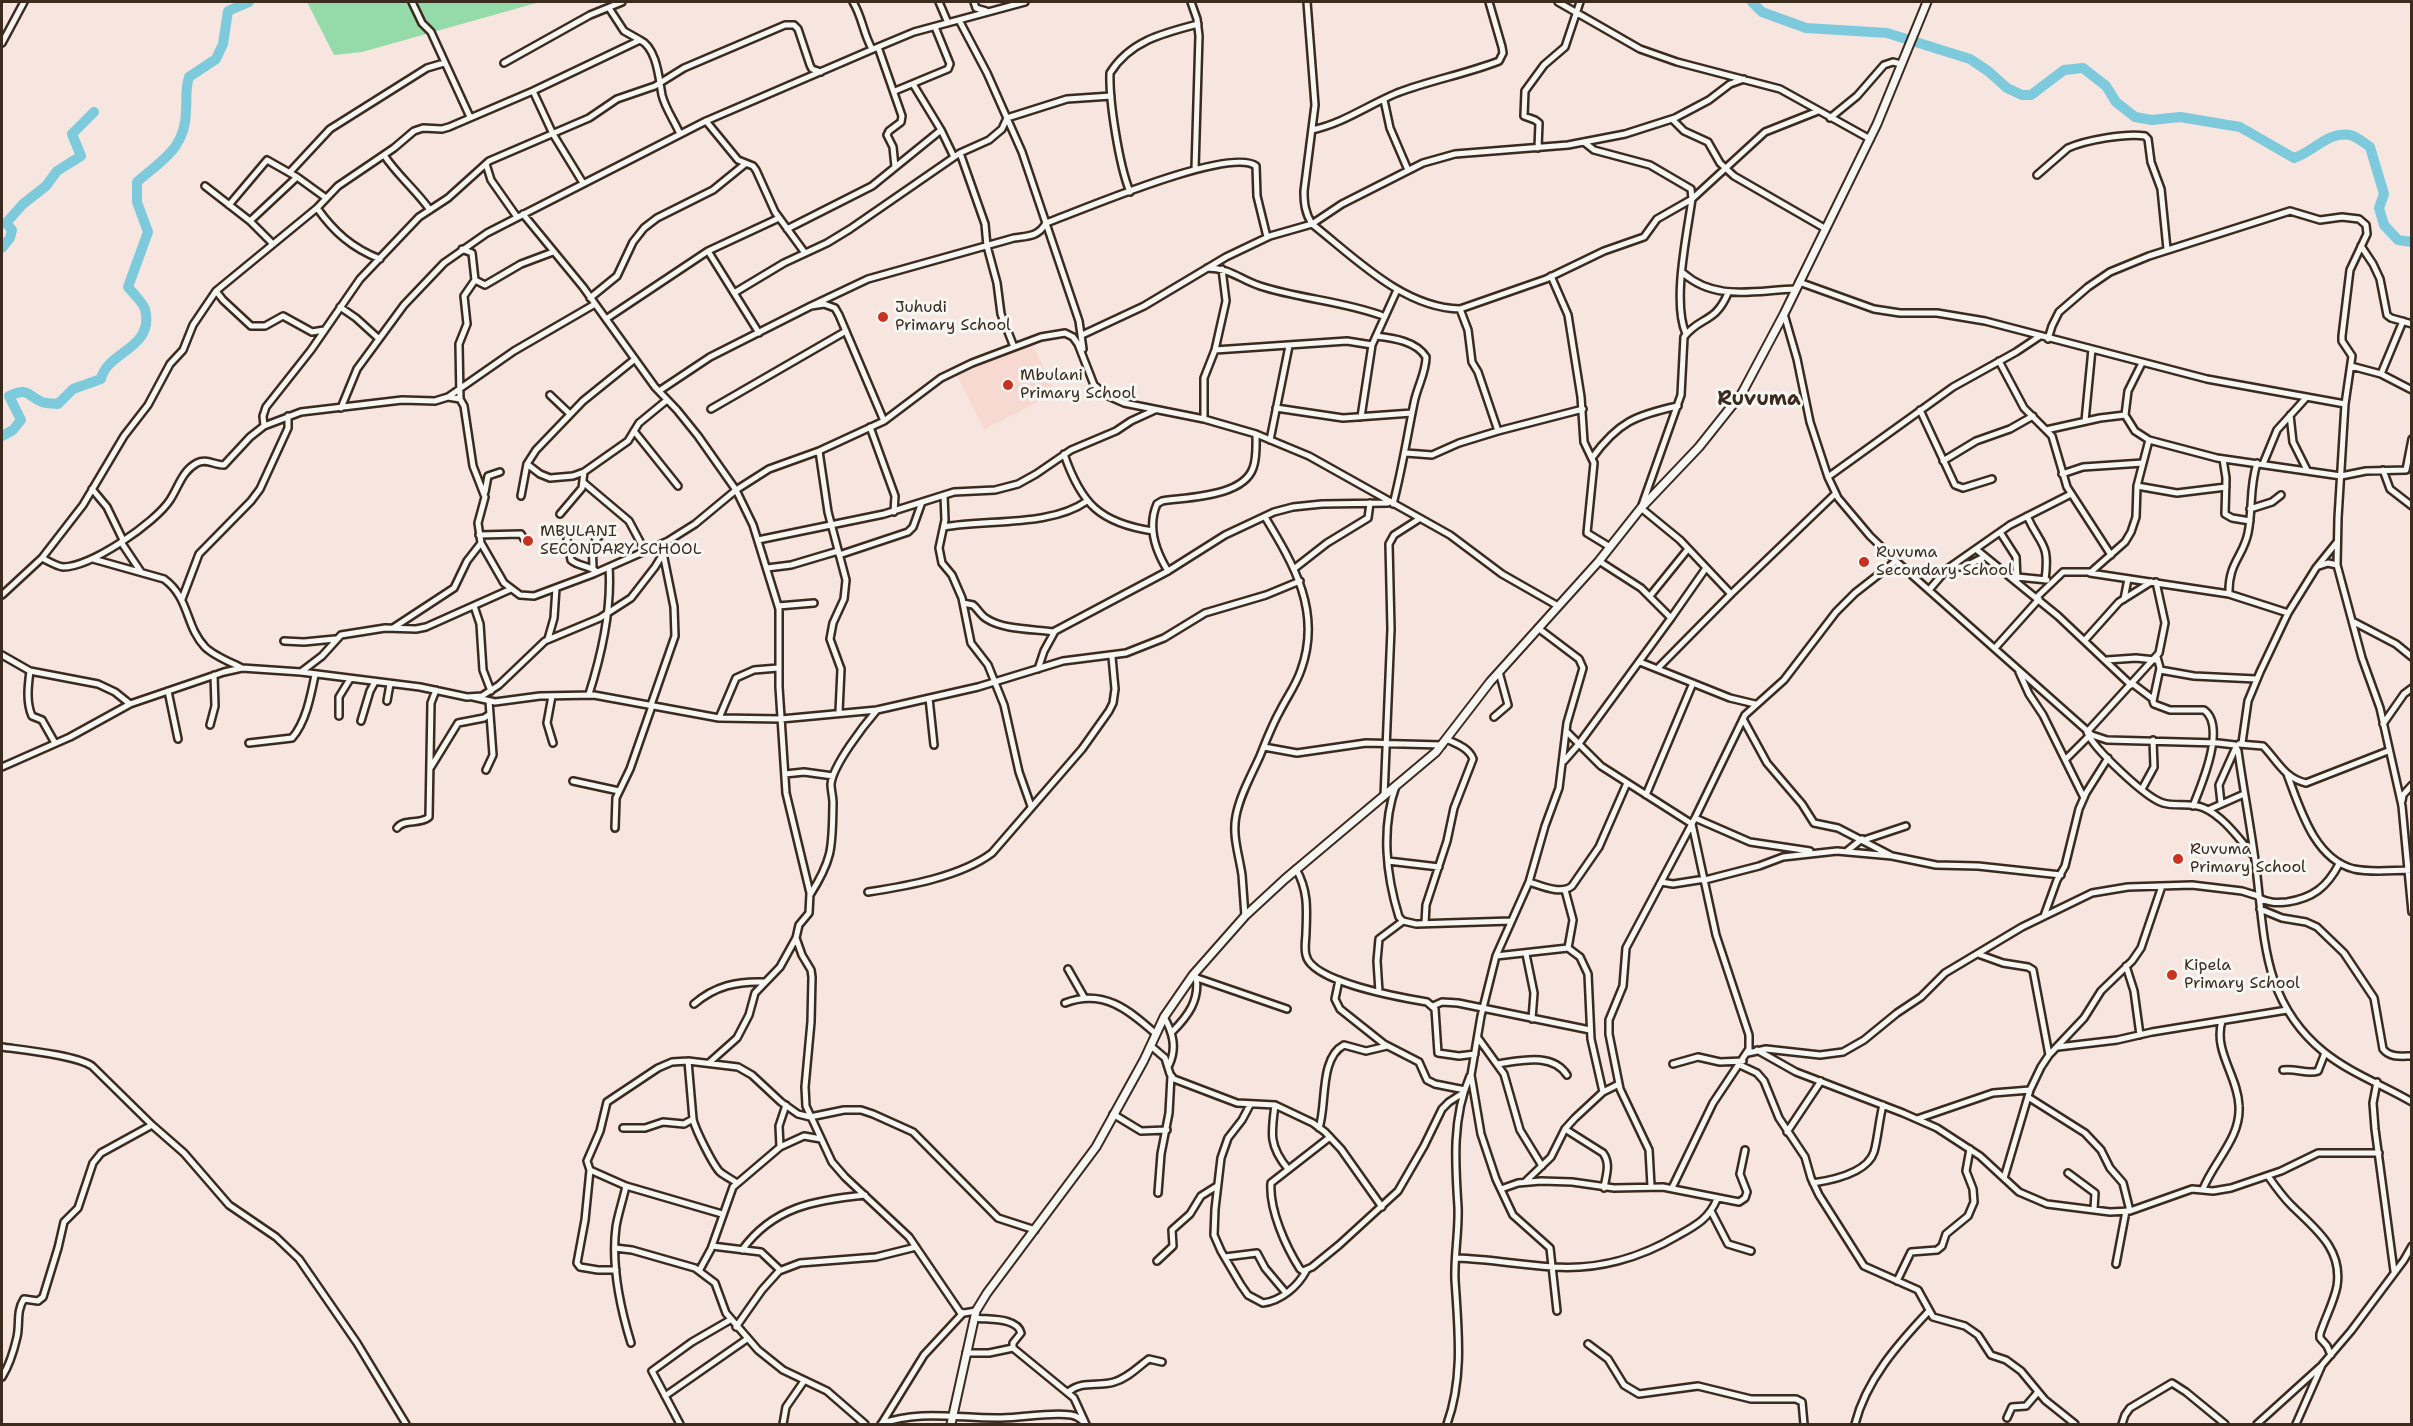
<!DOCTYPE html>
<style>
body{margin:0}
#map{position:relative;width:2413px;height:1426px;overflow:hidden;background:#f7e5df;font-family:"Shantell Sans",sans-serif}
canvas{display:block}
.frame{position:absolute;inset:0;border:3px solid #3b2a1e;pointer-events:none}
</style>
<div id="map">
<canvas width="2413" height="1426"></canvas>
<div class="frame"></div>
</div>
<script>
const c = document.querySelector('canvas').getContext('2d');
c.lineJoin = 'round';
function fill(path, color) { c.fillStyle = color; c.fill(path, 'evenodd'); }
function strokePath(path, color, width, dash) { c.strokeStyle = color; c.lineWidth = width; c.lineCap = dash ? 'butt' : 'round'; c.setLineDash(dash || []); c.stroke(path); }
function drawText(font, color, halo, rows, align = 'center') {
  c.font = font + ' "Shantell Sans",sans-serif'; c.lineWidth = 6; c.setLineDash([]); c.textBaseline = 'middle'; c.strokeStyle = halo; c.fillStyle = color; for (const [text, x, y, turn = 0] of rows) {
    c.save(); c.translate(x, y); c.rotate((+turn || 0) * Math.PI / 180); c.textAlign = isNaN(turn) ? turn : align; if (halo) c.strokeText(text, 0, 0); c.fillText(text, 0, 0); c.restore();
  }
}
fill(new Path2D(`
 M1030,340L1056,393L984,429L957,376Z`), '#f7d9d2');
fill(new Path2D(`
 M307,2H540L362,52L334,55Z`), '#95dba9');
strokePath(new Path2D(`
 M1752,2L1762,12L1806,28L1887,33L1970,59L1988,71L2007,88L2022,95H2031L2064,70L2083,68L2106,86L2116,102L2135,117L2152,120L2180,117L2240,127L2294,158C2313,152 2328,131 2350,135C2356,136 2364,143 2370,147L2384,194L2379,208L2384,225L2398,240L2412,242
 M2,248L10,238L12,230L6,223L23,204L46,186L57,171L81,156L72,134L94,112
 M2,436L13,430L21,420L9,396C29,387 26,395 42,402C46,404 53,403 58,404L73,389L101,379C107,351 155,349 145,309C143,303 133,293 128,287L148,232L137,202V182C163,159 186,148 186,110C187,98 185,89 189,77L216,59L223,44L228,11L249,2`), '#7ccadb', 10);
const minor = new Path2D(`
 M412,2L422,23L431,32L470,117
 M853,2C862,16 863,33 872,49
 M939,2L948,23
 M974,2L976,8L986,11
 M1191,2L1197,19L1199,36L1195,169
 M1307,2L1315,105L1304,191C1304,203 1305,213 1312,224C1354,257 1403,308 1460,309L1546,279L1604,251L1644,237L1657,219L1692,199L1765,132L1818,111
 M1558,2L1640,49L1677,62L1780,89L1870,139
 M609,8L624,31L640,40
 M959,20L987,73L1022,152L1079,321L1083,349
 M2,43L24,2
 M878,47L902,116L901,122L889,131L887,135L893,147L895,167
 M504,63L590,15L622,2
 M913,84L941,130L954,157
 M533,91L553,134L583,183
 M895,91L948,69L950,64L935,27
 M1384,100L1390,128L1408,170
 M1830,118L1857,96L1884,65L1893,62L1901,64
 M1672,119L1684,131L1708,142L1720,163L1734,176L1826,229
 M706,121L738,160L753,166L756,170L775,212L805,253
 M1312,130C1344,123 1368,105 1397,93C1431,80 1466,74 1499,61L1503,53L1502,47L1489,2
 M1584,142L1594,150L1650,165L1691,189L1692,199C1687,235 1672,302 1686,334
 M1538,148L1539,123L1535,120L1524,116L1525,91L1544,65L1565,47L1580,2
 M960,153L985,224L987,246L997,283L1001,314L1014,347
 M384,155C397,175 416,190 430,210
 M486,164L491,180L517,217
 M290,172L330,129L427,68L444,63
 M2037,175L2068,148C2086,140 2126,133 2145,136L2148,139L2151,162L2161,189L2167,249
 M205,186L250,221L273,244
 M1130,192C1119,165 1109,101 1110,73C1130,41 1163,33 1198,24
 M229,205L267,160L297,177L326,198
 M317,208C334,232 352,248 380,259
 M523,214L583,287L655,387L677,410L698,436L736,490L753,525L779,609V687L786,793L810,893L809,913L799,925L796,938L802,955L811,970L812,977L811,1022L805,1087L806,1106L832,1162L845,1177L909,1237L960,1312L964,1313L976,1311
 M250,221L297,177
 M787,229L872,186L941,130
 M2361,246L2373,264L2380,279L2387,315L2391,318L2412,324
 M708,251L759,333
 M1207,268C1230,268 1239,279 1260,286C1300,299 1343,301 1383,316
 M1683,273C1716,302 1755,290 1796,289
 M1551,276L1568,315L1581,397L1584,442L1594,463L1587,533L1610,547
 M475,280L485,285L521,264L553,252
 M1799,282L1874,309L1900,313H1937L1985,321L2207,379L2345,404
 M216,291L223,300L251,326H265L283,316L312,332L324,330
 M734,293L784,263L827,243L850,229L960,153L989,140L1002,129L1007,118L1067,99L1111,96
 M1728,293C1715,324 1700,316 1684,337L1681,395L1641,508L1680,540L1731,594
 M590,298L617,276L633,242L644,228L657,218L713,190L745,164
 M811,306L868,279L1014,238C1028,236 1038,237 1046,223C1080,211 1229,146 1256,166L1257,196L1267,237
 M340,307L356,318L378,338
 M1460,309L1468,330L1472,362L1478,372L1498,431
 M1784,314L1797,359L1810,422L1828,477L1838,498L1870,536L1896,561L2092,735L2107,740L2218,743L2235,745L2238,751C2243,787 2250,823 2255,860C2265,933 2260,1000 2324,1052C2350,1073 2383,1085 2412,1102
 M606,319L708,251L779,218
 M1082,335L1144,306L1226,257L1270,236L1312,224L1342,204L1423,163L1455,154L1568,145L1625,134L1675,118L1709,100L1730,84L1744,79
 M1376,336C1393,338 1416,341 1426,357C1426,373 1417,387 1414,403C1407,437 1402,470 1393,504
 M2048,339L2052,326L2059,312L2088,287L2110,272L2149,256L2290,211L2320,220L2342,217L2359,219L2366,225L2367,234L2350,270L2342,336V341L2352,356L2345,404L2338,518L2337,565L2362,658L2380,708L2402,806L2412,912
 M1215,350L1347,341L1372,345
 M1999,361L2024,408L2052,436L2067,487L2111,555
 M2142,363L2128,391L2125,415L2135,431L2149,440L2217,458L2341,476L2366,471L2406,470L2412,439
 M2351,366L2381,374L2412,390
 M2381,374L2403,321
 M659,391L710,357L811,306L824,304L835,308L839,315L884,421
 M550,395L570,414
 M448,397L514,351L595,304
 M460,399L459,344L467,324L464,296L475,280L472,253L462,249
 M341,408L357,369L404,305L444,263L487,233L706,121L878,47L914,32L1025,2
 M1276,408L1343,418L1412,413
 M711,409L846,331
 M1920,410L1955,485L1963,488L1992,479
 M2290,415L2293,442L2307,470
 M1361,417L1372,345L1397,290
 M1204,419V378L1215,350L1226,301L1222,269
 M2085,421L2092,349
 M264,426L263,416L266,407L311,350L360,279L419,217L448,198L489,161L589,118L617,99L655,86L684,68L785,25H794L798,29L810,65L812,69L821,72
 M870,427L895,496L894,512
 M2046,430L2100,418L2125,415
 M634,431L678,486
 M1270,440L1289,346
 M819,451L828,512L846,580L844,599L833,623L830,639L841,669L839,712
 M1406,453L1432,455L1459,443L1498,431L1583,409
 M1064,454C1081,504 1100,523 1153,531
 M1592,458C1618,422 1636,415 1678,406
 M2223,459L2226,478L2225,514L2232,518L2250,521
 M1943,461L1976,441L2010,429L2033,416
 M527,464L540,474L550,478L573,476L584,472L628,441L639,423L667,400
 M2263,464L2277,430L2305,399
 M2383,470L2390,489L2412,506
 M2062,474L2083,467L2143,463
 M1828,477L1953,387L2016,352L2040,336
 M584,483L629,521L645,551
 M2137,486L2177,493L2226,487
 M92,489L107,507L123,540
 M485,492L488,476L500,472
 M944,495L945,520L939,548L942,563L952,575L962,598L971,643L988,665L1004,705L1019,772L1031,806
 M521,496L527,464L536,450L583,401L635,359
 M2250,509L2272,502L2281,495
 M560,514L582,488L584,472
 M2027,516C2041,547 2050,542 2045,580
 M944,527C988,519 1050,527 1087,501
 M2000,532L2016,557L2017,580
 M479,535L521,534L524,539
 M567,539L571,560C579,567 589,565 597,572
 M758,540L884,514L954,492L995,490L1018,484L1036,474L1071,450L1116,431L1131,421L1155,410
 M121,542L141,572
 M1977,550L2058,616L2131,685
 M839,555L908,532L913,527L922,502
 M42,558C48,561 56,566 63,567C91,567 155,523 170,500C179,486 182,471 197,463C206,458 214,465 224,465L250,437L264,426L301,412L402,400L435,401L448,397L460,399L464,406L473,466L485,497L478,523L481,543L504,583L520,595L534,596L593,574L668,541L695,524L736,490L769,469L819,451L884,421L941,378L972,363L1041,337L1065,333L1073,337L1078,344L1094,385L1106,395L1124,403L1204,419L1256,434L1309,456L1450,535L1502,574L1558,606
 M93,559L164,579C190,598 185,626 205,647C214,656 230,662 242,668
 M2319,566L2328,563L2337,565
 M1950,567H1964L1984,557
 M593,568C593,554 589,541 604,533
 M767,568L791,565L838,551
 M1295,568L1327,543L1368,518L1370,503
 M1168,571C1155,550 1147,527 1157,504L1162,501C1187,497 1243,497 1253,468C1257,458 1256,445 1256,434
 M2090,573L2229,594L2288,613
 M2017,577L2047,580
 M2156,582L2165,623L2159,653L2087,732C2093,748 2146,798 2163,803C2176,807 2191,802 2204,808C2224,817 2239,839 2253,855
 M1929,590L1947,569L2010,525L2071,494
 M2229,594C2228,563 2243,557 2248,533C2253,508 2249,489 2257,463
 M2,595L42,558L83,505L124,436L148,405L170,364L183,350L193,325L216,291L317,208L338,186L394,148L414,131L423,128L442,129L449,127L533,91L640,40C657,48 659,79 662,95C665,108 675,122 680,134
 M1650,596L1688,549
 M2037,597L2063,572H2091L2125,542L2131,532L2136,517L2137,486L2149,440
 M182,599L199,554L251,501L260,489L288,428V416
 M2124,599L2128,579
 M963,603L973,605C978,609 981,616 987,619C1004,630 1034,629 1054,632
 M474,606L480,624L483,670L491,691
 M778,606L814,603
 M1671,618L1706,568
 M2354,622L2396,644L2412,657
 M393,628L454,588L467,561L481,543
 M1538,628L1579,659L1583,668L1567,723L1559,788L1545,826L1529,882L1496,956L1481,1016L1471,1075L1481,1134L1496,1179L1513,1215L1550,1248L1557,1311
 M548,639L554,618L556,588
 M2085,640L2119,602L2151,582
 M284,641L304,642L335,639
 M1995,648L2039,599
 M2,655L30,671L98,684L115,692L130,704
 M2157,657L2160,668L2153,701L2154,704L2170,710H2204C2227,726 2201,786 2193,806
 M2107,660L2136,658L2155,660
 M1640,662L1730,698L1755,704
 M1658,668L1731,594L1835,494
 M1038,669L1044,651L1055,631L1168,571L1225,535L1274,512L1293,507L1322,504L1388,503
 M2160,670L2194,676L2256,679
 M30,671C28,686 26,702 32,716L42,720L55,743
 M301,672L322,656L341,635L385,628L416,629L426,627L511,589
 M2019,672L2029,694L2043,715L2084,798
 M2133,684L2153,699
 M168,691L178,739
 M589,694C602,653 612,610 609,567
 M552,696L547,723L553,743
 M473,697L495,702L540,696L594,695L719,718L781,719L877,710L978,687L1063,661L1126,653L1164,638L1205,613L1266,595L1300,581
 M929,698L934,745
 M387,701L390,684
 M651,705L675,636L674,607L663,553
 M339,716V697L350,679
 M1494,717L1508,705L1499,672
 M719,718L736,678L754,670L778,668
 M1743,719L1767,763L1802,804L1814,823L1838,828L1890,855
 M361,721L370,691L375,682
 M2383,724L2404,694L2412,688
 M210,725L215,706L214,675
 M1566,731L1601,766L1692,824L1716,935L1749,1035V1049L1713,1103L1672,1188
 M249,743L292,738C306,722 311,695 315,675
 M2242,743L2248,701L2260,672L2288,613L2316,568L2337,542
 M2239,744L2263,746C2277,760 2284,778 2306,783L2388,751
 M1264,747L1297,753L1366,743L1442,745
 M2066,759L2089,736
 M1564,761L1578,745L1671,618L1641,588L1599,561
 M2,767L70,737L130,704L224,672L242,668L301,672L420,687L467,697L482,696L499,685L545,641L600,618L631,598L655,567L666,549L668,541
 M431,767L458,723L484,718L490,714
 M486,770L493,755L489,701
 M785,774L804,772L833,776
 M2287,774C2300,808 2314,859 2354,869C2372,873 2393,870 2411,870
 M573,781L619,791
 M1396,786C1381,827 1386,875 1399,917L1403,921L1416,924L1511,921
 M2142,789L2154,767L2153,740
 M1646,795L1693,683
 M1384,797L1391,629L1389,544L1394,535L1419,519
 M2402,801L2403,795L2412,785
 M2221,803L2219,785L2236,747
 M2208,810L2244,794
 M1695,818L1750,842L1810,851
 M397,828C404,818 420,825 429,817L431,703L436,690
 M615,828L616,798L630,769L652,706
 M1864,840L1906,826
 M1847,851L1862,839
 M1388,861L1439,867
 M1296,869C1308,890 1307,908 1306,932C1306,939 1304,948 1306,955C1311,982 1403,998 1427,1002L1435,1009L1438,1053L1459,1056L1475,1054
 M1705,880L1759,866L1783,857L1837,851L1892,856L1936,865L1978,866L2061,875
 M1529,882C1542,886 1561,895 1572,886L1599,847L1627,783
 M1661,882L1673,884L1705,879
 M1565,890L1573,920L1568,948L1580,957L1588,974L1591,1039L1603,1092
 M868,892C907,886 960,877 992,853L1082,749L1109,711L1113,703L1115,689L1112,657
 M810,895C834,857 832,846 833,803C833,797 831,790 831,784C833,765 864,725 877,710
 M2259,898C2269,903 2276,903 2287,902C2313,898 2327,887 2339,864
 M2260,909L2282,918L2306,922L2317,927L2344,953L2374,998L2383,1049C2390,1058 2401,1056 2412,1056
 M1245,916C1244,902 1243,888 1242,875C1239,855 1232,835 1236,816C1240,795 1251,776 1260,756C1266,741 1272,725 1280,711C1287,697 1296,685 1301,670C1322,612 1294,565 1265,517
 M2044,916L2057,880L2065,866L2079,809L2086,793L2108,758
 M1425,923L1426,905L1447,841L1454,808L1473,759C1469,748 1457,744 1446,739
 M1526,954L1534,993L1532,1019
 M1978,954L2003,963L2028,967L2033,970L2049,1055
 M1496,956L1568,948
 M2126,966L2134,991L2140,1035
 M1068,969L1084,997
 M1197,978L1287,1009
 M1339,980L1335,999L1340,1009L1384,1044L1419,1062L1427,1080L1435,1084L1465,1090
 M1379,992L1377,961L1379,939L1403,921
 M1065,1003C1103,988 1129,1010 1156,1034
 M694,1004C715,986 737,981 764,982
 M1433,1006L1442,1002L1458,1003L1590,1030
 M1164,1017C1173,1033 1177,1048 1169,1065
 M1172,1032C1188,1016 1200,1000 1196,977
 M1478,1038L1504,1074L1520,1130L1542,1166
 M1151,1046L1165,1058L1170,1074L1174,1079L1237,1103L1275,1105L1313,1123L1325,1132L1341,1149L1382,1207
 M2,1047C23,1050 75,1055 92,1066L152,1125L184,1153L229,1205L276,1237L299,1259L357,1343L406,1424
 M2058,1047L2117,1040L2152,1032L2287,1010
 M1757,1050L1796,1072L1903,1113L1937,1128L1980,1156L2019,1192L2047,1204L2110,1212L2130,1211L2192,1189L2213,1191L2231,1188L2281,1171L2318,1153H2379
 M1748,1053L1766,1049L1820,1055L1843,1052L1864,1040L1897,1013L1921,997L1945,973L2022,927L2092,893L2128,887L2192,885L2242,891L2258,896
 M710,1062L737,1038L749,1015L755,993L780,967L796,938
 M1497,1064C1520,1061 1552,1052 1567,1075
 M1673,1064L1698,1057L1720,1062L1743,1061
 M1740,1065L1757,1073L1764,1081L1779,1118L1805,1157L1811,1178L1819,1195L1864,1266L1918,1290L1933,1317L1965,1326L1978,1335L1991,1355L2006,1360L2021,1371L2045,1400L2075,1424
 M2283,1070C2296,1068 2308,1075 2318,1071L2325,1053
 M2377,1082L2373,1103L2375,1129L2394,1271
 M2028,1097L2085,1133L2101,1150L2110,1168L2123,1183L2130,1211
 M1250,1105L1242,1120L1228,1138L1221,1158L1215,1209L1214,1235L1221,1251L1241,1285L1248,1295L1263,1303C1281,1301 1298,1286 1306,1271
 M1275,1105C1271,1134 1269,1146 1288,1169
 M1113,1114L1141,1131L1167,1130
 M693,1119C695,1129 713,1165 720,1172C725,1176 731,1179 737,1183
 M1917,1119L1993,1093L2030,1090
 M623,1128H645L663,1122L684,1124L693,1119L688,1061
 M1319,1128C1327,1105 1319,1058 1344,1045L1366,1051L1387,1046
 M1565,1129L1603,1153C1611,1164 1606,1175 1604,1188
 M1787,1132L1821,1081
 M1330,1137L1271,1183C1269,1210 1286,1247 1300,1269L1303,1271L1312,1267L1339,1245L1398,1191L1424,1146L1442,1109L1449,1102L1463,1093
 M780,1147L804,1136L821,1139
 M590,1170L585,1220L577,1263L580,1267L598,1270H616
 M2068,1173L2095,1193L2094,1209
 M2268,1176C2275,1186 2282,1196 2291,1205C2314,1228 2343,1248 2337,1286C2334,1302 2325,1318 2320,1334V1338L2327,1346L2331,1355
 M2004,1178L2030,1090L2041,1067L2049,1055L2084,1018L2101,991L2132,961L2141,948L2162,886
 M1526,1181L1551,1157L1565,1129L1575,1118L1603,1092L1619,1084
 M1813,1183C1833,1180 1867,1173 1874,1152C1878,1138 1879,1120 1883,1105
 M626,1186C623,1200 618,1214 616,1227C611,1265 620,1307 631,1343
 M1651,1186L1649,1150L1620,1089L1609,1034V1020L1623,986L1626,948L1695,818L1745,715L1784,680L1836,612L1855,593L1896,561
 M1501,1189L1518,1183L1541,1181L1572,1182L1614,1188L1663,1187L1739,1202L1745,1198L1747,1192L1740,1174L1745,1150
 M2203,1189C2214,1161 2241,1138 2239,1106C2238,1076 2213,1051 2222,1021
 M1158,1193L1161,1154L1169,1113L1171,1076
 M1711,1211L1728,1244L1751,1251
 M722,1214L626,1186L590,1170L587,1161L600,1131L607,1102L658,1068L672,1062L688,1061L738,1067L752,1075L781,1102L798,1114L810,1117L844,1110H861L873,1114L913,1132L998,1218L1035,1230
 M712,1246L761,1252L780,1270
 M615,1248L632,1250L695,1268L715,1283L726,1313L758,1350L783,1370L827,1391L865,1424
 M742,1250C773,1207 815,1200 865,1195
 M1225,1257L1257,1253L1265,1268L1286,1293
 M1457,1258C1489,1259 1521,1265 1554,1267C1597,1270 1640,1258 1677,1236C1695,1226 1709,1219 1717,1199
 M1157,1261L1173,1246L1172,1230L1190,1214L1201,1196L1217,1186
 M2116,1264L2126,1211
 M699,1271L711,1249L733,1187L780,1147L779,1126L786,1105
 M1897,1281L1911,1252L1937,1250L1942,1246L1946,1234L1968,1216L1974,1202L1973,1189L1966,1171L1970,1149
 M975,1318C988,1320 1017,1317 1021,1333L1013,1343V1348L1074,1398L1085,1422
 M736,1327L762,1290L779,1271L800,1263L876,1257L916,1247
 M1588,1344L1608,1359L1624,1385L1639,1394L1698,1386L1751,1399H1796L1802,1402L1804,1424
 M966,1353H989L1013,1348
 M2,1377C9,1366 14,1350 17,1337C20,1324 16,1311 24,1299L38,1301L43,1297L58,1248L64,1222L78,1208L93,1163L101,1153L152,1125
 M1068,1392C1083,1380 1098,1387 1114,1382C1128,1378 1138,1367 1149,1359L1162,1362
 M665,1396L747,1339
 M2007,1418L2012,1407L2026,1406L2038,1392
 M882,1423L924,1355L963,1313
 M680,1424L652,1371L692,1342L730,1320
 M783,1424L786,1407L804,1381
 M881,1424C919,1409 961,1419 1001,1418C1024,1418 1048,1412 1071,1415C1078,1416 1082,1420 1086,1424
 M1447,1424C1464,1377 1458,1328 1455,1280C1454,1256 1459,1231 1458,1207C1455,1163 1452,1117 1470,1076
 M1855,1424C1866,1380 1898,1344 1928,1312
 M2122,1424L2125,1415L2130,1408L2172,1383L2186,1392L2225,1424
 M2257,1424L2320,1367
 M2296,1424L2322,1365L2351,1331L2404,1260L2412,1246`);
const tertiary = new Path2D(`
 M951,1424L976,1311L987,1293L1096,1147L1144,1060L1164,1017L1193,975L1245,916L1285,879L1436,752L1490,682L1599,561L1641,508L1699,447L1742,393L1784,314L1877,124L1927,2`);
strokePath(minor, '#3b2a1e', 10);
strokePath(tertiary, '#3b2a1e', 11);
strokePath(minor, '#f6f6f2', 5);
strokePath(tertiary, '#f6f6f2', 7);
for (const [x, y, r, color] of [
 [883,317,6,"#c8321e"],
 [1008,385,6,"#c8321e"],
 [528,541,6,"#c8321e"],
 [1864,562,6,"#c8321e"],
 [2178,859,6,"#c8321e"],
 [2172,975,6,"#c8321e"]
]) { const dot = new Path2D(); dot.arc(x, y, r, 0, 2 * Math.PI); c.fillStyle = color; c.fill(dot); strokePath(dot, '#f6f6f2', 2); }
drawText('16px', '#3b2a1e', '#f6f6f2', [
 ["Juhudi",895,308],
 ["Primary School",895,326],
 ["Mbulani",1020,376],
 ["Primary School",1020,394],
 ["MBULANI",540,532],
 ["SECONDARY SCHOOL",540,550],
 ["Ruvuma",1876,553],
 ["Secondary School",1876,571],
 ["Ruvuma",2190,850],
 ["Primary School",2190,868],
 ["Kipela",2184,966],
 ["Primary School",2184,984]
], 'left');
drawText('bold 20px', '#3b2a1e', '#f6f6f2', [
 ["Ruvuma",1759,400]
]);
</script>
